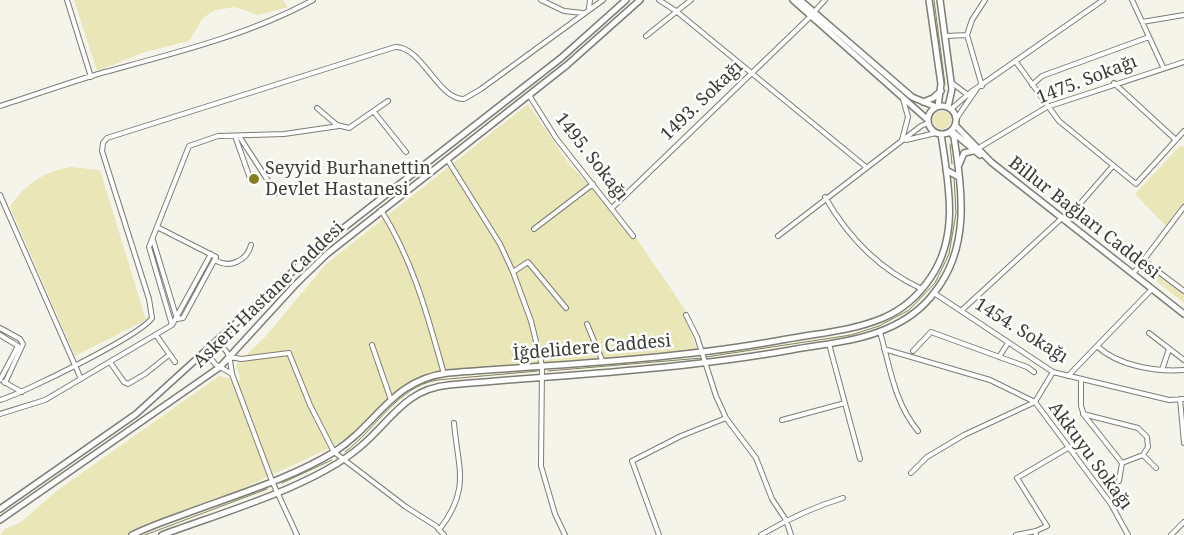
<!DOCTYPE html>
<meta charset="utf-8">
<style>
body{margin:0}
canvas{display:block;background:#f4f4eb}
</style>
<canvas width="1184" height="535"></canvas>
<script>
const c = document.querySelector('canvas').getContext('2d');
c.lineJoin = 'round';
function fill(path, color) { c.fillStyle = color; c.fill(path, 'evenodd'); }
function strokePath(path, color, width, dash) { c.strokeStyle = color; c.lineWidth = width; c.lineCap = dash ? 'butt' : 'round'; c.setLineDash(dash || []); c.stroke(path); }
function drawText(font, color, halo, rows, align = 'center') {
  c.font = font + ' "Noto Serif",serif'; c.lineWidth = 5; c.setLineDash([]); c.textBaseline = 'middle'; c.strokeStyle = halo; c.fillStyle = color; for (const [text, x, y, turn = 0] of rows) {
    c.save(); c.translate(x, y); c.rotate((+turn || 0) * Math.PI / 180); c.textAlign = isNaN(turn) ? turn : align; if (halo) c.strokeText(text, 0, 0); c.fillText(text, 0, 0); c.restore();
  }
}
fill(new Path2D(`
 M74,0H283L288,7L258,15L235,7L215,10L203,18L189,41L145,52L97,71Z
 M528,104L569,164L626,223L684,308L697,351L431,375L400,388L358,430L332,447L233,493L145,526L129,535H0L5,529L21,522L58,490L219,376L241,381L236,365L265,337L326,264Z
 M933 120a9 9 0 1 1 18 0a9 9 0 1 1-18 0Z
 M1184,146V205L1167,227L1135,194L1179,147Z
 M71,167L100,170L146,320L75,356L10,207C24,185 45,171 71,167Z
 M1145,268L1151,270L1184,295V303L1143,271Z`), '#e9e6b8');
strokePath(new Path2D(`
 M934,0L945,84
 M950,144L952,164
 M706,357L851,335L879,326L909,310L935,283L949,254L956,213L954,177
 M548,371L702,358
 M345,452C376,429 397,387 437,380L538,371
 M282,483L332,460
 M145,535L267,489`), '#858259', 1);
const minor = new Path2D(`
 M67,0L91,77
 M541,0L564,11L583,13
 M659,0L676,11L866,167
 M1132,0L1163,67
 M589,8L590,0
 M814,12L825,0
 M1142,22L1184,15
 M646,36L691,0
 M946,36L967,35
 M1016,62L1059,121L1136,184L1184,131
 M952,83L968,95
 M1114,83L1176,140
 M1032,85L1042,76L1149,37
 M982,86L967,35L972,20L985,0
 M529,95L556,138L633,236
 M0,106C35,95 70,82 105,72C175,53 249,35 313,0
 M317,108L337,125L349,128L388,101
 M951,109L971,92L1103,0
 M374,112L406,152
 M956,119L976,90
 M235,136L251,181
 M239,136L276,193
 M902,140L908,117L903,99
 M906,140L936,133
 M977,149L1047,107L1184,62
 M447,159L500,244L513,272L531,321L542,366L541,466L555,514L565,535
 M0,195L81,379
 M825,197C848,237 880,270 922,289
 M613,207L811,16
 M381,210C413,260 428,317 444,374
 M1065,221L1112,167
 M157,227L216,257L183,318L177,319
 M534,229L593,184
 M778,236L921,126L928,123
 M153,240L177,319
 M215,260C229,269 247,261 251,245
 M1143,260L1184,291
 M513,272L528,262L566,308
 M1133,274L1184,207
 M934,293L1053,372L1169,400L1184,399
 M962,310L1062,218
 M686,315L697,337L716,396L726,418L756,458L772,499L786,520L791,535
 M587,324L602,360
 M172,325L149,247L189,146L218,136L284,134L339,126
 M0,328L20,339L23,344L5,383
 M880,332C890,367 894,402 918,431
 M1149,333L1184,360
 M0,335L18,346L0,380
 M156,335L175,362
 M215,343C230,349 230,359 232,374L272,481L297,535
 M829,344L860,459
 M372,345L391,400
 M1097,346C1118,366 1156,372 1184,370
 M884,349L990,380L1035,402L1111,504L1128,535
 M206,351L215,364L232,374
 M913,351L931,332L1027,367L1034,372
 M230,357L241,359L289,353L310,405L334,452L406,507L436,526L444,535
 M999,357L1008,343
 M110,362L124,382L128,384L145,374L169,355
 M1162,370L1169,349
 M1068,376L1152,289
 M1081,380V406L1084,415L1122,463
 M4,382L22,392
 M1180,399L1184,443
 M0,400C24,393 141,335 152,318L149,299L102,151L103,143L107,138L395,47C422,46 438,100 464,99L481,89L603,0
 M0,414L45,400L172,325L211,254
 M1083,414L1138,428L1147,437L1148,447L1143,455L1122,463
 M782,420L845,403
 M1143,455L1156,468
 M911,473L927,457L964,435L1035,402L1053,372
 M1119,481L1122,463
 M439,530C471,489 458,469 454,423
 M659,535L632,461L681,436L726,418
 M761,535C788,519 813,507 843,498
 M1016,535L1036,531
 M1036,535V531L1047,526L1017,478L1068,448
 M1171,535L1184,522`);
const tertiary = new Path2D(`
 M793,0L928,120
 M800,0L912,97L936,107
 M929,0L941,84L938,106
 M940,0L952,89L948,107
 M923,102L933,98L941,91
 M928 120a14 14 0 1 1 28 0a14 14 0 1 1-28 0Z
 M955,125L991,162L1184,314
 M954,133L980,155
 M959,165L964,153L973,151
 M946,170L959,177
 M0,509L136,414L323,244L561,58L626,0
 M0,520L220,367L296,284L327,254L567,65L640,0
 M132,535C148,527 165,521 182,515C232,496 288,480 334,452C378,424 391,380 448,373C560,364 675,360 787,339C819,333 852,331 883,318C902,310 919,295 931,277C960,234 948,182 941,134
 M162,535C221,513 313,487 360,447C391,421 405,389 449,385C563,375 678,370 791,350C823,344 856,342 886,329C905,321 922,309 934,293C971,247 962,191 954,137L950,132`);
strokePath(minor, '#7d7d75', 6);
strokePath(tertiary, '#7d7d75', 8);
strokePath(minor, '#fff', 4);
strokePath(tertiary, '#fff', 5);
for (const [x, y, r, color] of [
 [254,179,6,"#857e25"]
]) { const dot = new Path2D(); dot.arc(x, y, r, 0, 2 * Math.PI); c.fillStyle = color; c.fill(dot); strokePath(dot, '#fffffe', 2); }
drawText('18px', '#3b3b38', '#fffffe', [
 ["1475. Sokağı",1087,80,-21],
 ["1493. Sokağı",702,101,-44],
 ["1495. Sokağı",591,157,52],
 ["Billur Bağları Caddesi",1084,218,38],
 ["Askeri Hastane Caddesi",269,295,-44],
 ["1454. Sokağı",1021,331,32],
 ["İğdelidere Caddesi",592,348,-5],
 ["Akkuyu Sokağı",1090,456,54]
]);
drawText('18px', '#3b3b38', '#fffffe', [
 ["Seyyid Burhanettin",265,169],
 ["Devlet Hastanesi",265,190]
], 'left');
</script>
